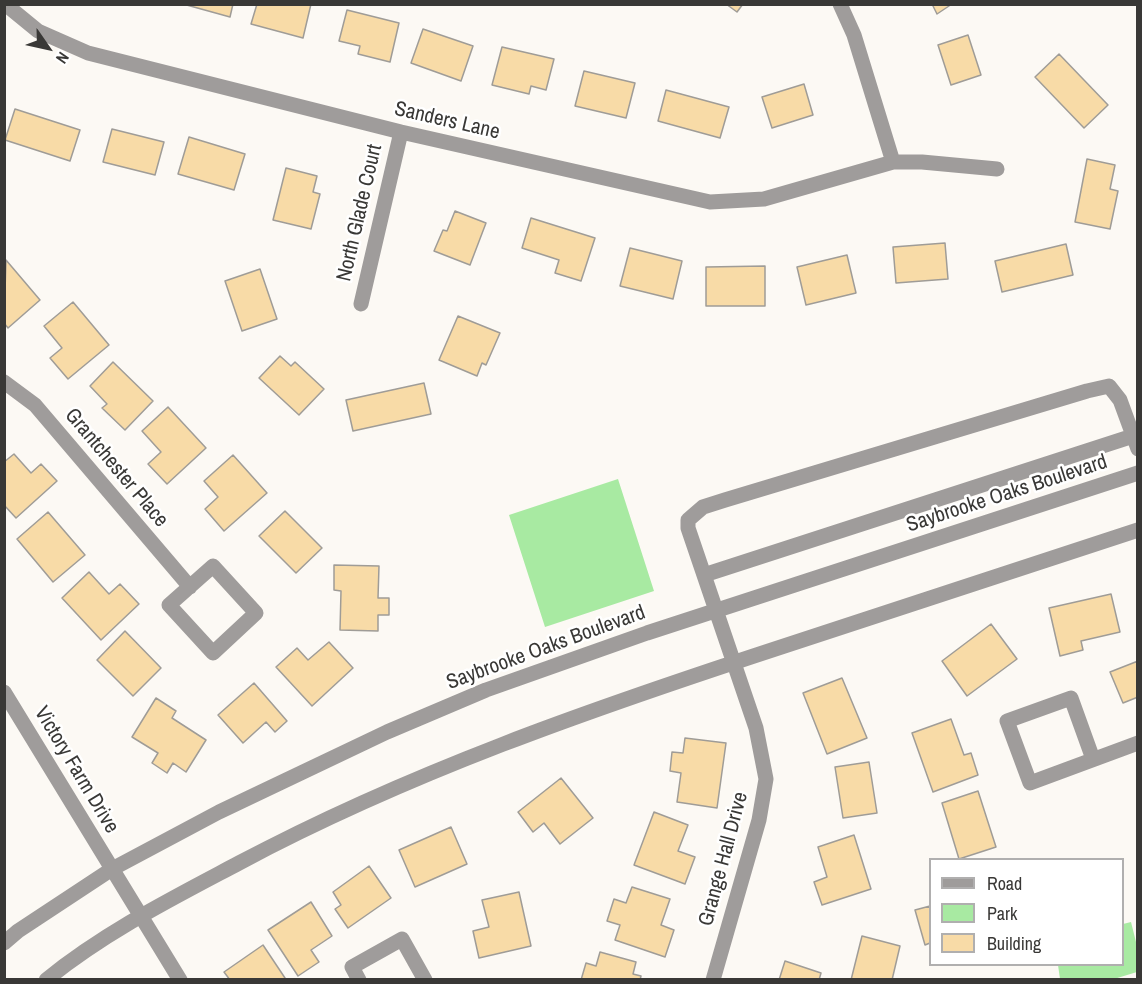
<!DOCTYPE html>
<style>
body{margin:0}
#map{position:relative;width:1142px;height:984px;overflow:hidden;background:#fcf9f4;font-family:"Archivo Narrow",sans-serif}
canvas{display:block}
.frame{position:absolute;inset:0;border:6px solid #393836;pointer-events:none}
.legend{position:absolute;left:929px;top:858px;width:195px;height:108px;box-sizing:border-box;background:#fff;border:2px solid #b0afaf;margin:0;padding:8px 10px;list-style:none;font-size:18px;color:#393836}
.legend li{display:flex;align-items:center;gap:12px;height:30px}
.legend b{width:30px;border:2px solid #b0afaf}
.north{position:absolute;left:18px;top:18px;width:60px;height:60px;-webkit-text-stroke:4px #fff;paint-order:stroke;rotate:124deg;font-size:16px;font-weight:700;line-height:24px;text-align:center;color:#393836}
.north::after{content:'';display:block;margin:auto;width:21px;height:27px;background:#393836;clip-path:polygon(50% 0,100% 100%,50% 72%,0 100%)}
</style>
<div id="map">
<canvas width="1142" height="984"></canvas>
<div class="frame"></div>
<ul class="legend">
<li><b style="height:8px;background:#9f9c9b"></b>Road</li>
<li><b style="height:16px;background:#a8eaa2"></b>Park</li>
<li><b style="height:16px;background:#f8dba7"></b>Building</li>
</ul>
<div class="north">N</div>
</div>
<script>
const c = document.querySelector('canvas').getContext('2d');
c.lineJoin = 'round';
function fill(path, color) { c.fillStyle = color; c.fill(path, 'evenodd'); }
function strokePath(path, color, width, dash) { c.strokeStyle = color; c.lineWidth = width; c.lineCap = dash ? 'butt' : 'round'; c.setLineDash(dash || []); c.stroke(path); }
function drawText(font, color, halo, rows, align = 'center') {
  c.font = font + ' "Archivo Narrow",sans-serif'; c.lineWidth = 5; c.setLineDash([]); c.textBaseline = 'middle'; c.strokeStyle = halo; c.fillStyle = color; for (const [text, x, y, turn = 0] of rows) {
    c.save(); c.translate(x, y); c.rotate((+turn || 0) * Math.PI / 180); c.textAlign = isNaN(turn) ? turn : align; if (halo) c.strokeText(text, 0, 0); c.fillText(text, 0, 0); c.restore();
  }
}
fill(new Path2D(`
 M618,479L654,591L545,627L509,515Z
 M1131,922L1137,946V972L1114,979H1060L1058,965L1122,964L1123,924Z`), '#a8eaa2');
const building = new Path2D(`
 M183,4H233L230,17Z
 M257,4H311L303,38L251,24Z
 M726,4H743L737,12Z
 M932,4H952L937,14Z
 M347,10L399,23L390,62L358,54L360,46L339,41Z
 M423,29L473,46L461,81L411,63Z
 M968,35L981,75L951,85L938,45Z
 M502,47L554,59L546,90L531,86L529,94L492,85Z
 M1059,54L1108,105L1084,128L1035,77Z
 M584,71L635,83L626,118L575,106Z
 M804,84L813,115L772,128L762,97Z
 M666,90L729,107L720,138L658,121Z
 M15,109L80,130L70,161L5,140Z
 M112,129L164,142L155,175L103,162Z
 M189,137L245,154L234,190L178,174Z
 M1087,159L1115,165L1110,189L1118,191L1110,229L1075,222Z
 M286,168L317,176L313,192L320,194L311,229L273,220Z
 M455,211L486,223L470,265L434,251L443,230L447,231Z
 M531,218L595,238L581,281L555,273L559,260L522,248Z
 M945,243L948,279L896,283L893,247Z
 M1066,244L1073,275L1002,292L995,261Z
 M630,248L682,261L673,299L620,286Z
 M847,255L856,293L806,305L797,267Z
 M6,260L40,300L8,328L4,323Z
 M765,266V306H706V267Z
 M260,269L277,319L242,331L225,281Z
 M73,302L109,345L68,379L50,358L62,348L44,326Z
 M458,316L500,333L486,365L482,363L477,376L439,360Z
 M280,356L291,366L295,362L324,389L299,415L259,378Z
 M113,362L153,401L125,430L102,408L107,404L90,386Z
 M424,383L431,414L353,431L346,400Z
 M168,407L206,448L167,484L148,464L161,452L142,431Z
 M14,454L31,473L41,464L57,481L16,518L4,505V462Z
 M233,455L267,493L224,531L205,509L218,497L204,481Z
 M285,511L322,548L296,573L259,536Z
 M48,512L85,555L53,582L17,539Z
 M334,565L379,566L378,598H389V615H378V631L340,630L341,591L334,590Z
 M89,572L109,594L120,584L139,604L101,640L62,598Z
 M1111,594L1120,632L1081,641L1083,650L1060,656L1049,608Z
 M991,624L1017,659L967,696L942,661Z
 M125,631L161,668L133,696L97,660Z
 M329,642L353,668L312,706L276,667L297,648L308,660Z
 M1138,661V697L1123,703L1110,672Z
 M842,678L867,738L827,754L803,693Z
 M254,683L287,721L275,732L266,722L243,743L218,715Z
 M156,698L176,711L172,718L206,740L186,772L173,763L167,773L152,763L158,753L132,737Z
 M951,719L964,755L971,753L978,775L933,792L912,733Z
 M685,738L726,743L717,808L677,802L681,773L670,771L672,752L683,753Z
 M869,762L877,813L843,818L835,767Z
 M561,778L593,818L560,844L544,823L533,832L518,812Z
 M978,791L996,847L959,859L942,803Z
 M654,812L688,825L678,851L695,857L685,884L634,865Z
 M451,827L467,864L415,887L399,850Z
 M854,835L871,889L822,905L814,882L827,877L818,847Z
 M369,866L391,898L348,928L335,909L341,905L333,892Z
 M632,887L670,899L661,925L674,930L665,957L615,940L620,925L607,921L614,899L626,903Z
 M519,892L531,946L479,958L473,931L489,927L482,900Z
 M311,902L332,936L311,950L319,962L298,976L268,930Z
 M930,906V943L925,945L915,910Z
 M862,936L900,946L892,980H851Z
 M263,945L285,978L283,980H230L224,972Z
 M600,952L636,962L633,974L641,976L640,980H581L586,963L596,966Z
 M785,961L821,973L819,980H779Z`);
fill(building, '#f8dba7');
strokePath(building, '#9f9c97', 1.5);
strokePath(new Path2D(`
 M5,4L38,31L88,53L401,132L710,202L764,199L893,162H922L997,169
 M840,4L854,35L893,162
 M361,304L401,132
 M4,382L35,405L190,587
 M213,566L256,613L213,653L169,605Z
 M704,575L1133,436
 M4,692L180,980
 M1093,759L1071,698L1007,721L1030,783L1138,743
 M4,943L18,931L112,869L219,812L387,732L486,690L647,633L1138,473
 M46,980C105,932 173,898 239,863C410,772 592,709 775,649C896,610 1017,570 1138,530
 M359,980L352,967L402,939L425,980
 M713,980L759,820L766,779L756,728L688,528V520L703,507L725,500L1087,391L1109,386L1120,400L1138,449`), '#9f9c9b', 15);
drawText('21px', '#393836', '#fff', [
 ["Sanders Lane",447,121,13],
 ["North Glade Court",360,213,-77],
 ["Grantchester Place",116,468,50],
 ["Saybrooke Oaks Boulevard",1007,494,-18],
 ["Saybrooke Oaks Boulevard",546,648,-20],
 ["Victory Farm Drive",76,770,59],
 ["Grange Hall Drive",724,859,-75]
]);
</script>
